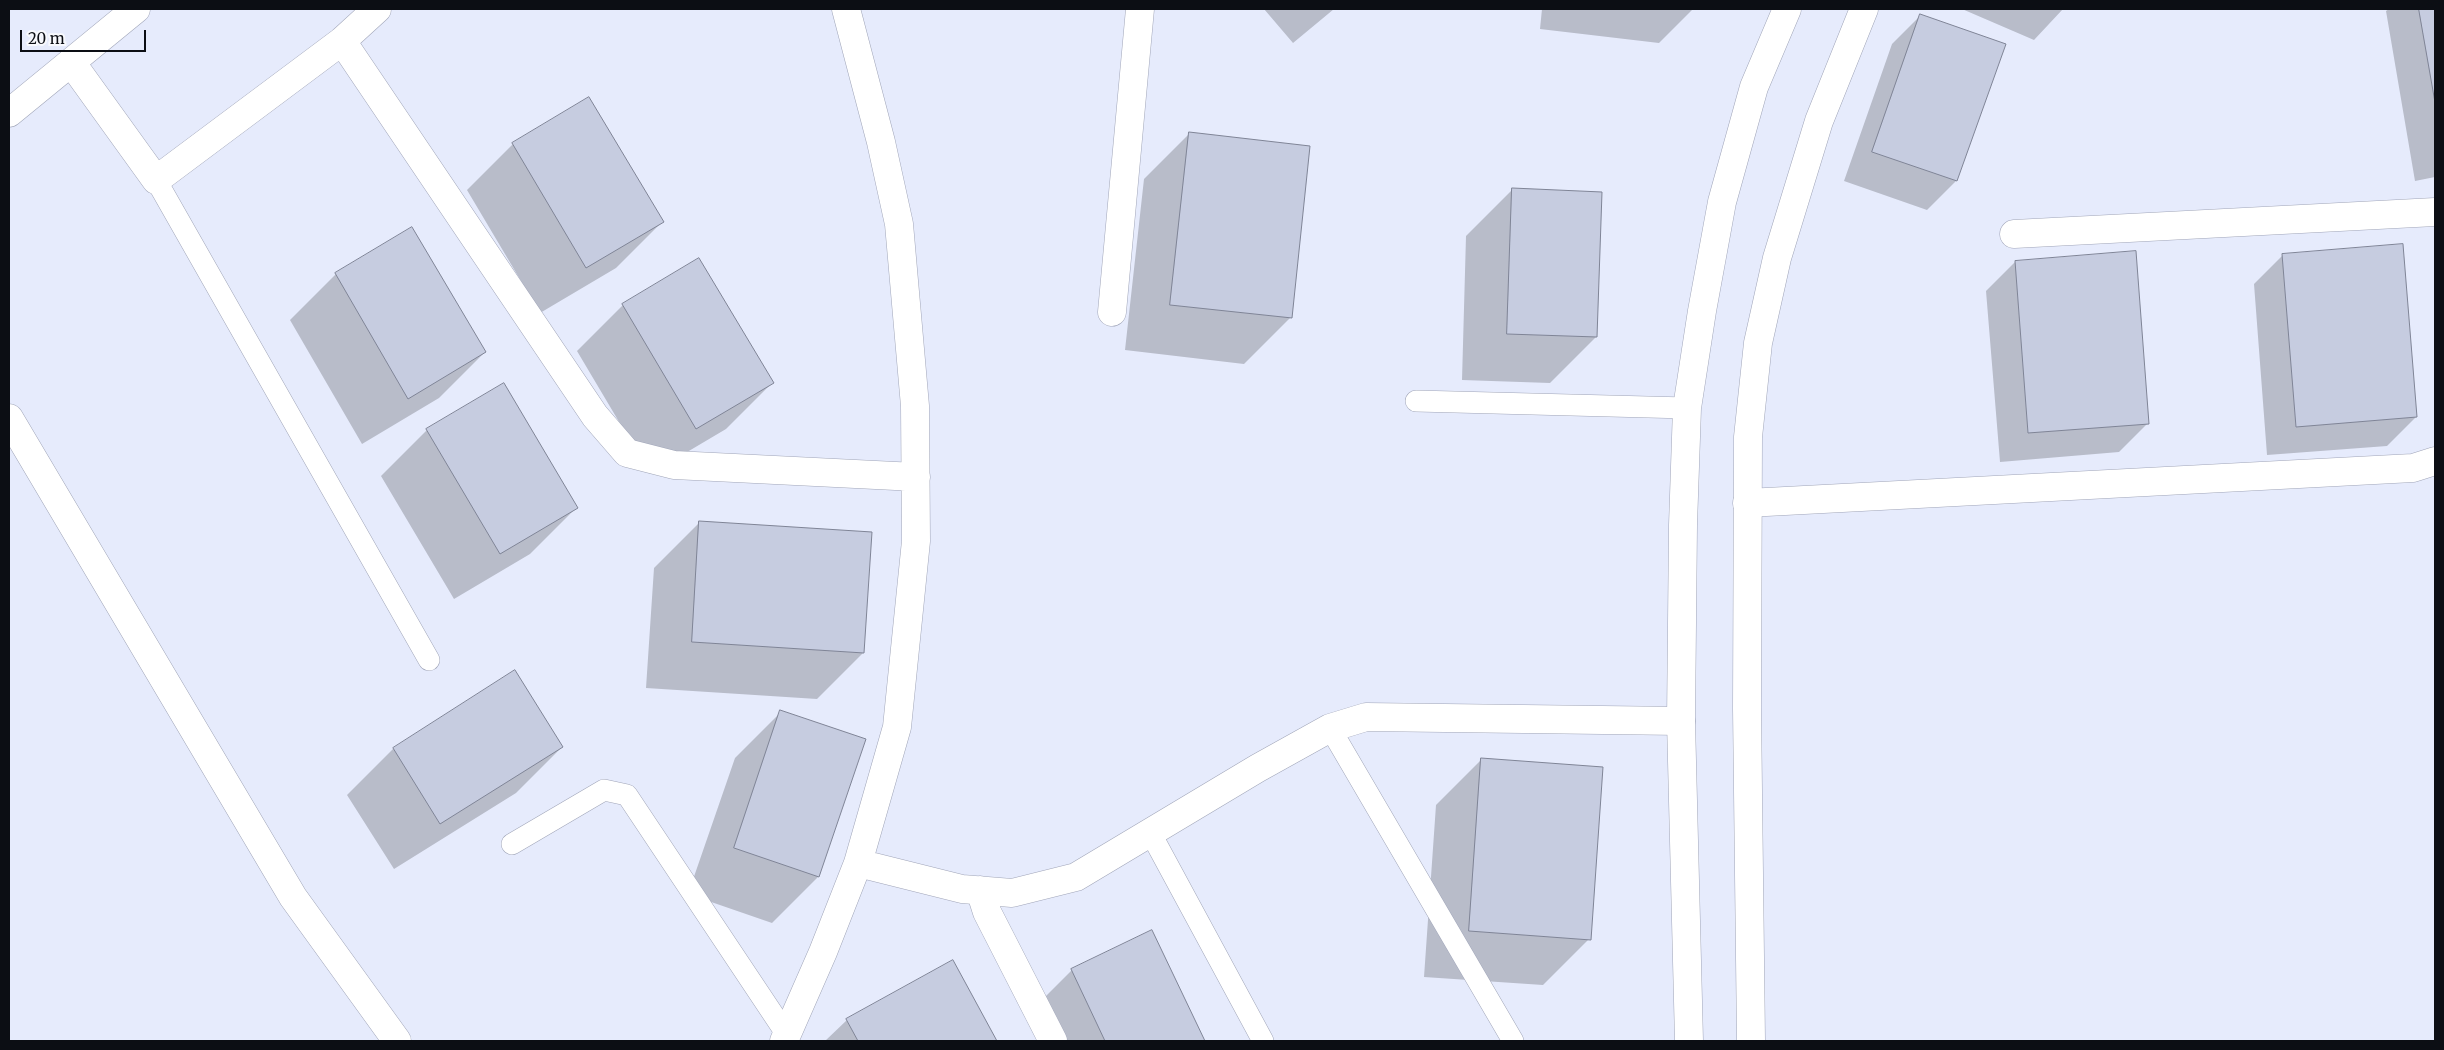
<!DOCTYPE html>
<style>
body{margin:0}
#map{position:relative;width:2444px;height:1050px;overflow:hidden;background:#e6ebfc;font-family:Merriweather,serif}
canvas{display:block}
.frame{position:absolute;inset:0;border:10px solid #0c0e14;pointer-events:none}
.scale{position:absolute;left:20px;top:30px;width:126px;height:22px;box-sizing:border-box;border:2px solid #0c0e14;border-top:0;padding-left:6px;font-size:15px;line-height:18px;white-space:nowrap;color:#0c0e14;-webkit-text-stroke:4px #f8f9fd;paint-order:stroke}
</style>
<div id="map">
<canvas width="2444" height="1050"></canvas>
<div class="frame"></div>
<div class="scale">20 m</div>
</div>
<script>
const c = document.querySelector('canvas').getContext('2d');
c.lineJoin = 'round';
function fill(path, color) { c.fillStyle = color; c.fill(path, 'evenodd'); }
function strokePath(path, color, width, dash) { c.strokeStyle = color; c.lineWidth = width; c.lineCap = dash ? 'butt' : 'round'; c.setLineDash(dash || []); c.stroke(path); }
fill(new Path2D(`
 M1264,9H1334L1293,43Z
 M1542,9H1693L1659,43L1540,29Z
 M1962,9H2063L2034,40Z
 M2389,9H2435V177L2415,181L2386,11Z
 M1921,15L2004,45L1956,181L1927,210L1844,181L1892,44Z
 M1190,133L1290,318L1244,364L1125,350L1144,179Z
 M513,144L662,222L616,268L540,313L467,190Z
 M1512,190L1596,337L1550,383L1462,380L1466,236Z
 M412,229L485,352L439,398L362,444L290,320L336,274Z
 M2283,255L2416,417L2387,446L2267,455L2254,284Z
 M2015,262L2148,423L2119,452L2000,462L1986,291Z
 M623,305L772,383L726,429L650,474L577,351Z
 M427,430L576,508L530,554L454,599L381,476Z
 M700,522L863,653L817,699L646,688L654,568Z
 M781,712L864,740L818,877L772,923L688,894L735,758Z
 M562,747L516,793L394,869L347,795L393,749Z
 M1482,759L1589,939L1543,985L1424,977L1436,805Z
 M1152,932L1203,1041H1038L1026,1016L1072,970Z
 M953,962L996,1041H825L847,1020Z`), '#0003');
const building = new Path2D(`
 M2419,9H2435V102Z
 M1920,14L2006,44L1957,181L1872,152Z
 M589,97L664,222L586,268L512,143Z
 M1189,132L1310,146L1292,318L1170,305Z
 M1512,188L1602,192L1597,337L1507,334Z
 M412,227L486,352L408,399L335,273Z
 M2403,244L2417,417L2296,427L2282,254Z
 M2136,251L2149,424L2028,433L2015,261Z
 M699,258L774,383L696,429L622,304Z
 M504,383L578,508L500,554L426,429Z
 M699,521L872,532L864,653L692,642Z
 M515,670L563,747L440,824L393,748Z
 M780,710L866,739L819,877L734,848Z
 M1481,758L1603,767L1591,940L1469,931Z
 M1152,930L1205,1041H1105L1071,969Z
 M953,960L997,1041H858L846,1019Z`);
fill(building, '#c6cce0');
strokePath(building, '#7f8496', 1);
const lane = new Path2D(`
 M156,180L429,660
 M1416,401L1687,408
 M1330,728L1513,1041
 M1150,832L1263,1041
 M512,844L604,790L627,795L787,1035`);
const street = new Path2D(`
 M342,41L595,416L627,453L674,465L916,477
 M71,62L156,180L342,41L377,9
 M9,113L136,9
 M2014,234L2435,212
 M1112,312L1140,9
 M1747,503L2413,468L2435,461
 M858,863L962,889L1012,893L1076,877L1258,768L1330,728L1366,717L1681,721
 M980,890L987,912L1053,1041
 M784,1041L823,952L858,863L897,727L916,541L915,406L899,224L881,142L846,9`);
const secondary = new Path2D(`
 M9,418L293,897L397,1041
 M1689,1041L1681,721L1683,525L1687,408L1702,311L1722,202L1754,87L1787,9
 M1751,1041L1747,708L1748,437L1758,343L1777,258L1819,121L1864,9`);
strokePath(lane, '#a0a5b8', 22);
strokePath(street, '#a0a5b8', 29);
strokePath(secondary, '#a0a5b8', 29);
strokePath(lane, '#fff', 21);
strokePath(street, '#fff', 28);
strokePath(secondary, '#fff', 28);
</script>
